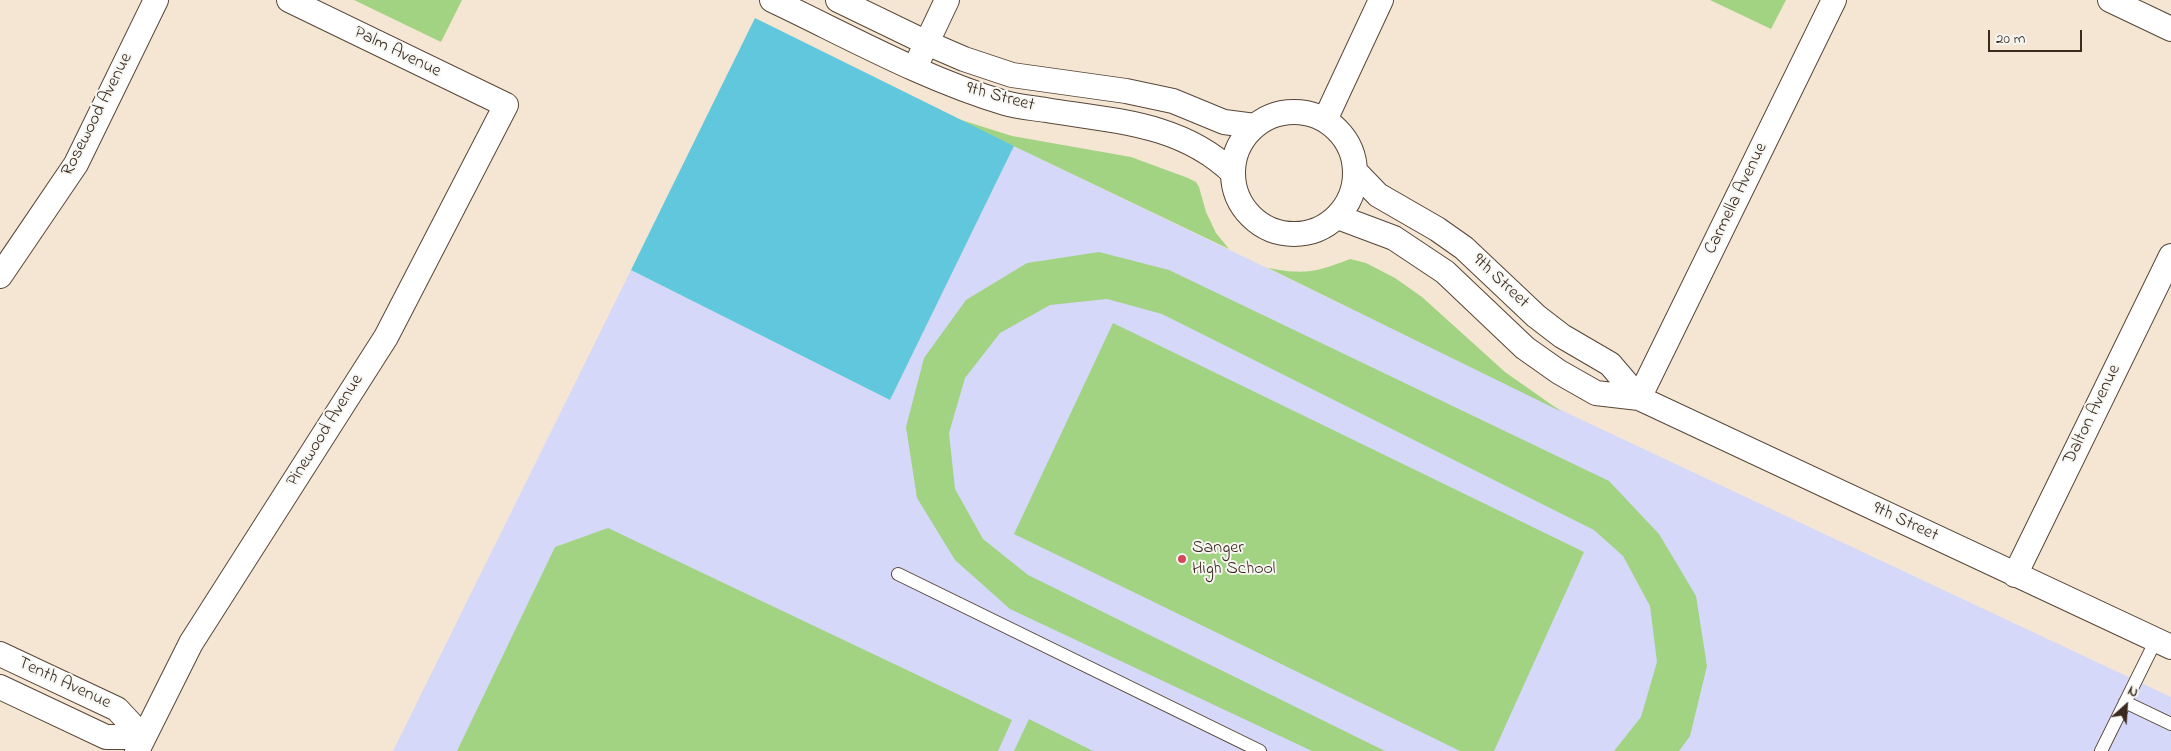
<!DOCTYPE html>
<style>
body{margin:0}
#map{position:relative;width:2171px;height:751px;overflow:hidden;background:#f4e6d3;font-family:"Indie Flower",sans-serif}
canvas{display:block}
.north{position:absolute;left:2101px;top:681px;width:50px;height:50px;-webkit-text-stroke:4px #f6f6f2;paint-order:stroke;rotate:26deg;font-size:14px;font-weight:700;line-height:20px;text-align:center;color:#3b2a1e}
.north::after{content:'';display:block;margin:auto;width:18px;height:22px;background:#3b2a1e;clip-path:polygon(50% 0,100% 100%,50% 72%,0 100%)}
.scale{position:absolute;left:1988px;top:30px;width:94px;height:22px;box-sizing:border-box;border:2px solid #3b2a1e;border-top:0;padding-left:6px;font-size:15px;line-height:18px;white-space:nowrap;color:#3b2a1e;-webkit-text-stroke:4px #f6f6f2;paint-order:stroke}
</style>
<div id="map">
<canvas width="2171" height="751"></canvas>
<div class="north">N</div>
<div class="scale">20 m</div>
</div>
<script>
const c = document.querySelector('canvas').getContext('2d');
c.lineJoin = 'round';
function fill(path, color) { c.fillStyle = color; c.fill(path, 'evenodd'); }
function strokePath(path, color, width, dash) { c.strokeStyle = color; c.lineWidth = width; c.lineCap = dash ? 'butt' : 'round'; c.setLineDash(dash || []); c.stroke(path); }
function drawText(font, color, halo, rows, align = 'center') {
  c.font = font + ' "Indie Flower",sans-serif'; c.lineWidth = 4; c.setLineDash([]); c.textBaseline = 'middle'; c.strokeStyle = halo; c.fillStyle = color; for (const [text, x, y, turn = 0] of rows) {
    c.save(); c.translate(x, y); c.rotate((+turn || 0) * Math.PI / 180); c.textAlign = isNaN(turn) ? turn : align; if (halo) c.strokeText(text, 0, 0); c.fillText(text, 0, 0); c.restore();
  }
}
fill(new Path2D(`
 M1014,146L1582,420L2171,697V751H393L631,270L890,400Z`), '#d5d8f9');
fill(new Path2D(`
 M354,0H462L441,42Z
 M1710,0H1786L1771,29Z
 M955,118L1012,136L1131,157L1188,178L1196,182L1199,187L1206,212L1216,233L1229,249Z
 M1099,252L1169,270L1609,481L1659,534L1696,596L1707,666L1690,736L1679,751H1614L1641,717L1657,662L1650,606L1623,556L1594,530L1162,314L1107,299L1050,305L1000,333L965,378L949,433L955,489L983,539L1028,575L1385,751H1312L1010,609L955,560L917,498L906,427L924,358L966,300L1027,263Z
 M1350,259L1366,263L1395,278L1422,297L1505,372L1562,412L1268,268C1304,275 1317,272 1350,259Z
 M1113,323L1584,552L1494,751H1460L1014,534Z
 M608,528L1012,720L998,751H457L555,547Z
 M1029,719L1093,751H1014Z`), '#a2d382');
fill(new Path2D(`
 M755,18L1014,146L890,400L631,270Z`), '#60c7dd');
const service = new Path2D(`
 M898,574L1260,751
 M2125,702L2171,724
 M2101,751L2156,640`);
const minor = new Path2D(`
 M772,0C848,36 924,79 1005,103C1018,107 1033,108 1046,110C1114,121 1181,123 1233,173
 M838,0L927,43L964,59L1012,75L1126,91L1173,101L1224,122L1255,126
 M2110,0L2171,29
 M920,57L947,0
 M1233 173a61 61 0 1 1 122 0a61 61 0 1 1-122 0Z
 M1325,120L1381,0
 M1355,171L1378,195L1437,229L1464,248L1536,316L1562,336L1610,364L1639,398
 M1338,217L1394,238L1445,272L1525,348L1559,372L1596,393L1639,398L2171,647
 M0,276L76,164L156,0
 M1639,398L1834,0
 M2015,575L2171,256
 M0,654L117,709L143,737
 M0,687L106,737H143
 M137,751L191,643L386,337L506,105L289,0`);
strokePath(service, '#574639', 14);
strokePath(minor, '#574639', 26);
strokePath(service, '#fff', 12);
strokePath(minor, '#fff', 24);
for (const [x, y, r, color] of [
 [1182,559,5,"#d1495b"]
]) { const dot = new Path2D(); dot.arc(x, y, r, 0, 2 * Math.PI); c.fillStyle = color; c.fill(dot); strokePath(dot, '#f6f6f2', 2); }
drawText('18px', '#3b2a1e', '#f6f6f2', [
 ["Palm Avenue",397,53,26],
 ["9th Street",1000,98,15],
 ["Rosewood Avenue",98,115,-63],
 ["Carmella Avenue",1737,199,-64],
 ["9th Street",1500,282,43],
 ["Dalton Avenue",2093,415,-64],
 ["Pinewood Avenue",326,431,-58],
 ["9th Street",1905,523,25],
 ["Tenth Avenue",64,684,25]
]);
drawText('18px', '#3b2a1e', '#f6f6f2', [
 ["Sanger",1192,549],
 ["High School",1192,570]
], 'left');
</script>
